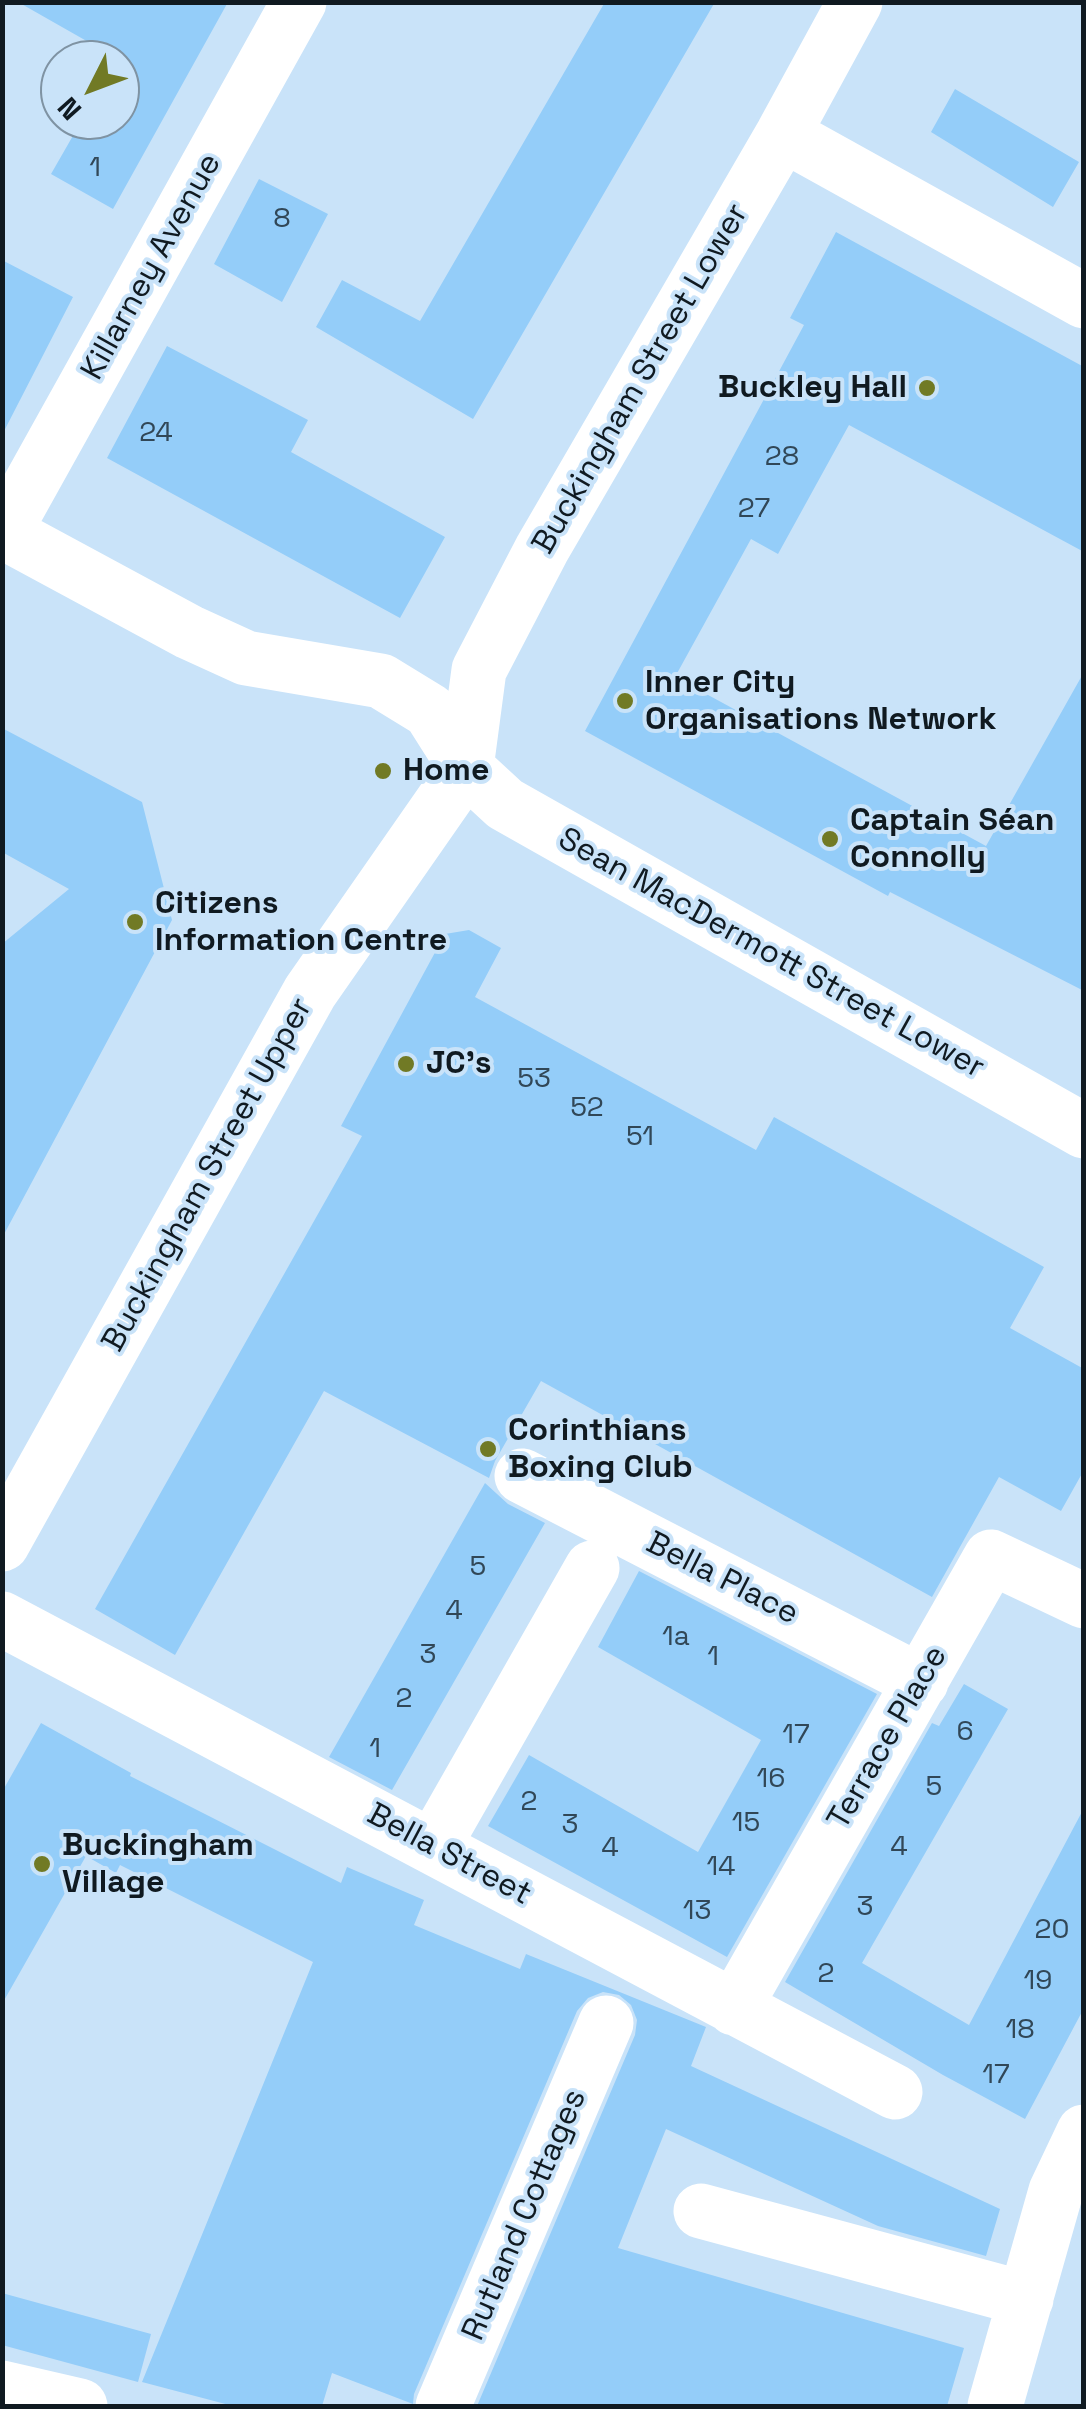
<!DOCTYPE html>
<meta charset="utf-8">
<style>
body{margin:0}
#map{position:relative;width:1086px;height:2409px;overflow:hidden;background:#c9e3f9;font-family:"Space Grotesk",sans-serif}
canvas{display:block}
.frame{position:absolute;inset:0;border:5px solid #101a21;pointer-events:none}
.north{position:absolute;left:40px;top:40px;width:100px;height:100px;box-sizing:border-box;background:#c9e3f9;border:2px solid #7f93a3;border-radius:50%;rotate:228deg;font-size:28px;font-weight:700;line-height:40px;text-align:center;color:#101a21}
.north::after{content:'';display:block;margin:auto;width:35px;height:45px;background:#717a25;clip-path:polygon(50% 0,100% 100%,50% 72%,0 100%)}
</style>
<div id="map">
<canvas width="1086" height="2409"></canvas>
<div class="frame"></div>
<div class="north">N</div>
</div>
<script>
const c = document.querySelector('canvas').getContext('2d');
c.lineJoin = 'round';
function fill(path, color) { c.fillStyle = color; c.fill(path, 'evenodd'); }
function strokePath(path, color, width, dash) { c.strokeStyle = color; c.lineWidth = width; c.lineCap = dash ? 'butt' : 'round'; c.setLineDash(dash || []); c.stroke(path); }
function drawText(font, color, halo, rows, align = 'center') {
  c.font = font + ' "Space Grotesk",sans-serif'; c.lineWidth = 8; c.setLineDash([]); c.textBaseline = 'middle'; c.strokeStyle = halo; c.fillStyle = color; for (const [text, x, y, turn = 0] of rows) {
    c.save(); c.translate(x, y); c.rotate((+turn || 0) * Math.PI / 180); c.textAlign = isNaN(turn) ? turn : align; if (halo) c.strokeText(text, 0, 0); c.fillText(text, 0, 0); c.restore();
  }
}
fill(new Path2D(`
 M18,2H228L113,209L51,174L82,120H120V60Z
 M605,2H715L473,419L316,327L342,280L420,321Z
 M955,89L1079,162L1053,207L931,132Z
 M259,179L328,214L282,302L214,264Z
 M836,232L1084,367V552L849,425L778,554L751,539L675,677L986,846L1084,672V991L890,892L888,896L585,731L804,325L790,318Z
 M2,260L73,297L2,435Z
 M167,346L308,420L291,452L445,537L400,618L107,458Z
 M2,728L142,802L172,920L2,1238V944L69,889L2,852Z
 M469,930L501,948L475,997L756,1150L774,1117L1044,1267L1010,1328L1084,1369V1470L1061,1511L999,1477L932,1597L541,1381L495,1461L489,1478L324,1391L175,1655L95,1609L362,1136L341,1126L445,934Z
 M485,1483L508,1504L545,1523L392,1790L329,1757Z
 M639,1571L877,1694L727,1957L488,1826L529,1755L698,1852L761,1740L598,1647Z
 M964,1684L1008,1709L862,1963L969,2025L1084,1808V2008L1025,2119L943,2075L785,1982L932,1723L939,1726Z
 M41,1723L131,1773L130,1776L341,1883L347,1867L424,1900L414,1925L520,1969L526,1954L706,2027L691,2066L1000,2209L986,2256L878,2226L666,2129L618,2248L964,2348L947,2406H477L635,2035L637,2020L631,2005L619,1995L603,1992L588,1998L577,2011L414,2394L413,2404L332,2373L322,2406H233L142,2382L313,1962L120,1865L116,1873L86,1856L2,2004V1792Z
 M2,2293L151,2334L138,2382L2,2345Z`), '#94cdf9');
strokePath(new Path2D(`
 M783,134L1084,301
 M2,531L189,632L246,658L381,681L430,711L466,768L505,804L1084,1131
 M4,532L299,2
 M522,1476L921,1682
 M2,1544L310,992L466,768L479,670L542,549L783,134L855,2
 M2,1619L895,2092
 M433,1847L592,1568
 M734,2008L991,1557L1084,1601
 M701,2211L1026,2299
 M2,2388L80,2406
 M443,2406L606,2023
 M995,2406L1056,2191L1084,2132`), '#fff', 55);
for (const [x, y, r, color] of [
 [927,388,10,"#717a25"],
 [625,701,10,"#717a25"],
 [383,771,10,"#717a25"],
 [830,839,10,"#717a25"],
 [135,922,10,"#717a25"],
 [406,1064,10,"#717a25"],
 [488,1449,10,"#717a25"],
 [42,1864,10,"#717a25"]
]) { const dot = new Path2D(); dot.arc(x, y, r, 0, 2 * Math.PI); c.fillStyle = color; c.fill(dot); strokePath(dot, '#c9e3f9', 4); }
drawText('28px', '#314757', null, [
 ["1",95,168],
 ["8",282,219],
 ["24",156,433],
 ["28",782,457],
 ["27",754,509],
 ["53",534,1079],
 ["52",587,1108],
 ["51",640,1137],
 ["5",478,1567],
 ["4",454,1611],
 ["1a",676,1637],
 ["3",428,1655],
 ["1",713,1657],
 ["2",404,1699],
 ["6",965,1732],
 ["17",796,1735],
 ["1",375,1749],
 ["16",771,1779],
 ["5",934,1787],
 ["2",529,1802],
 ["15",746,1823],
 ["3",570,1825],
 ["4",899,1847],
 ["4",610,1848],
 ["14",721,1867],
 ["3",865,1907],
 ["13",697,1911],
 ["20",1052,1930],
 ["2",826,1974],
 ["19",1038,1981],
 ["18",1020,2030],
 ["17",996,2075]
]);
drawText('32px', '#101a21', '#c9e3f9', [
 ["Killarney Avenue",152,267,-61],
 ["Buckingham Street Lower",641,379,-60],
 ["Sean MacDermott Street Lower",771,954,29],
 ["Buckingham Street Upper",208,1175,-61],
 ["Bella Place",722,1579,27],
 ["Terrace Place",888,1738,-60],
 ["Bella Street",449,1855,28],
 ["Rutland Cottages",525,2215,-67]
]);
drawText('bold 32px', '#101a21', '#c9e3f9', [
 ["Buckley Hall",907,388,"right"],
 ["Inner City",645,683],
 ["Organisations Network",645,720],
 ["Home",403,771],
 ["Captain Séan",850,821],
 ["Connolly",850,858],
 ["Citizens",155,904],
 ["Information Centre",155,941],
 ["JC's",426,1064],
 ["Corinthians",508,1431],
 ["Boxing Club",508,1468],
 ["Buckingham",62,1846],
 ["Village",62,1883]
], 'left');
</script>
